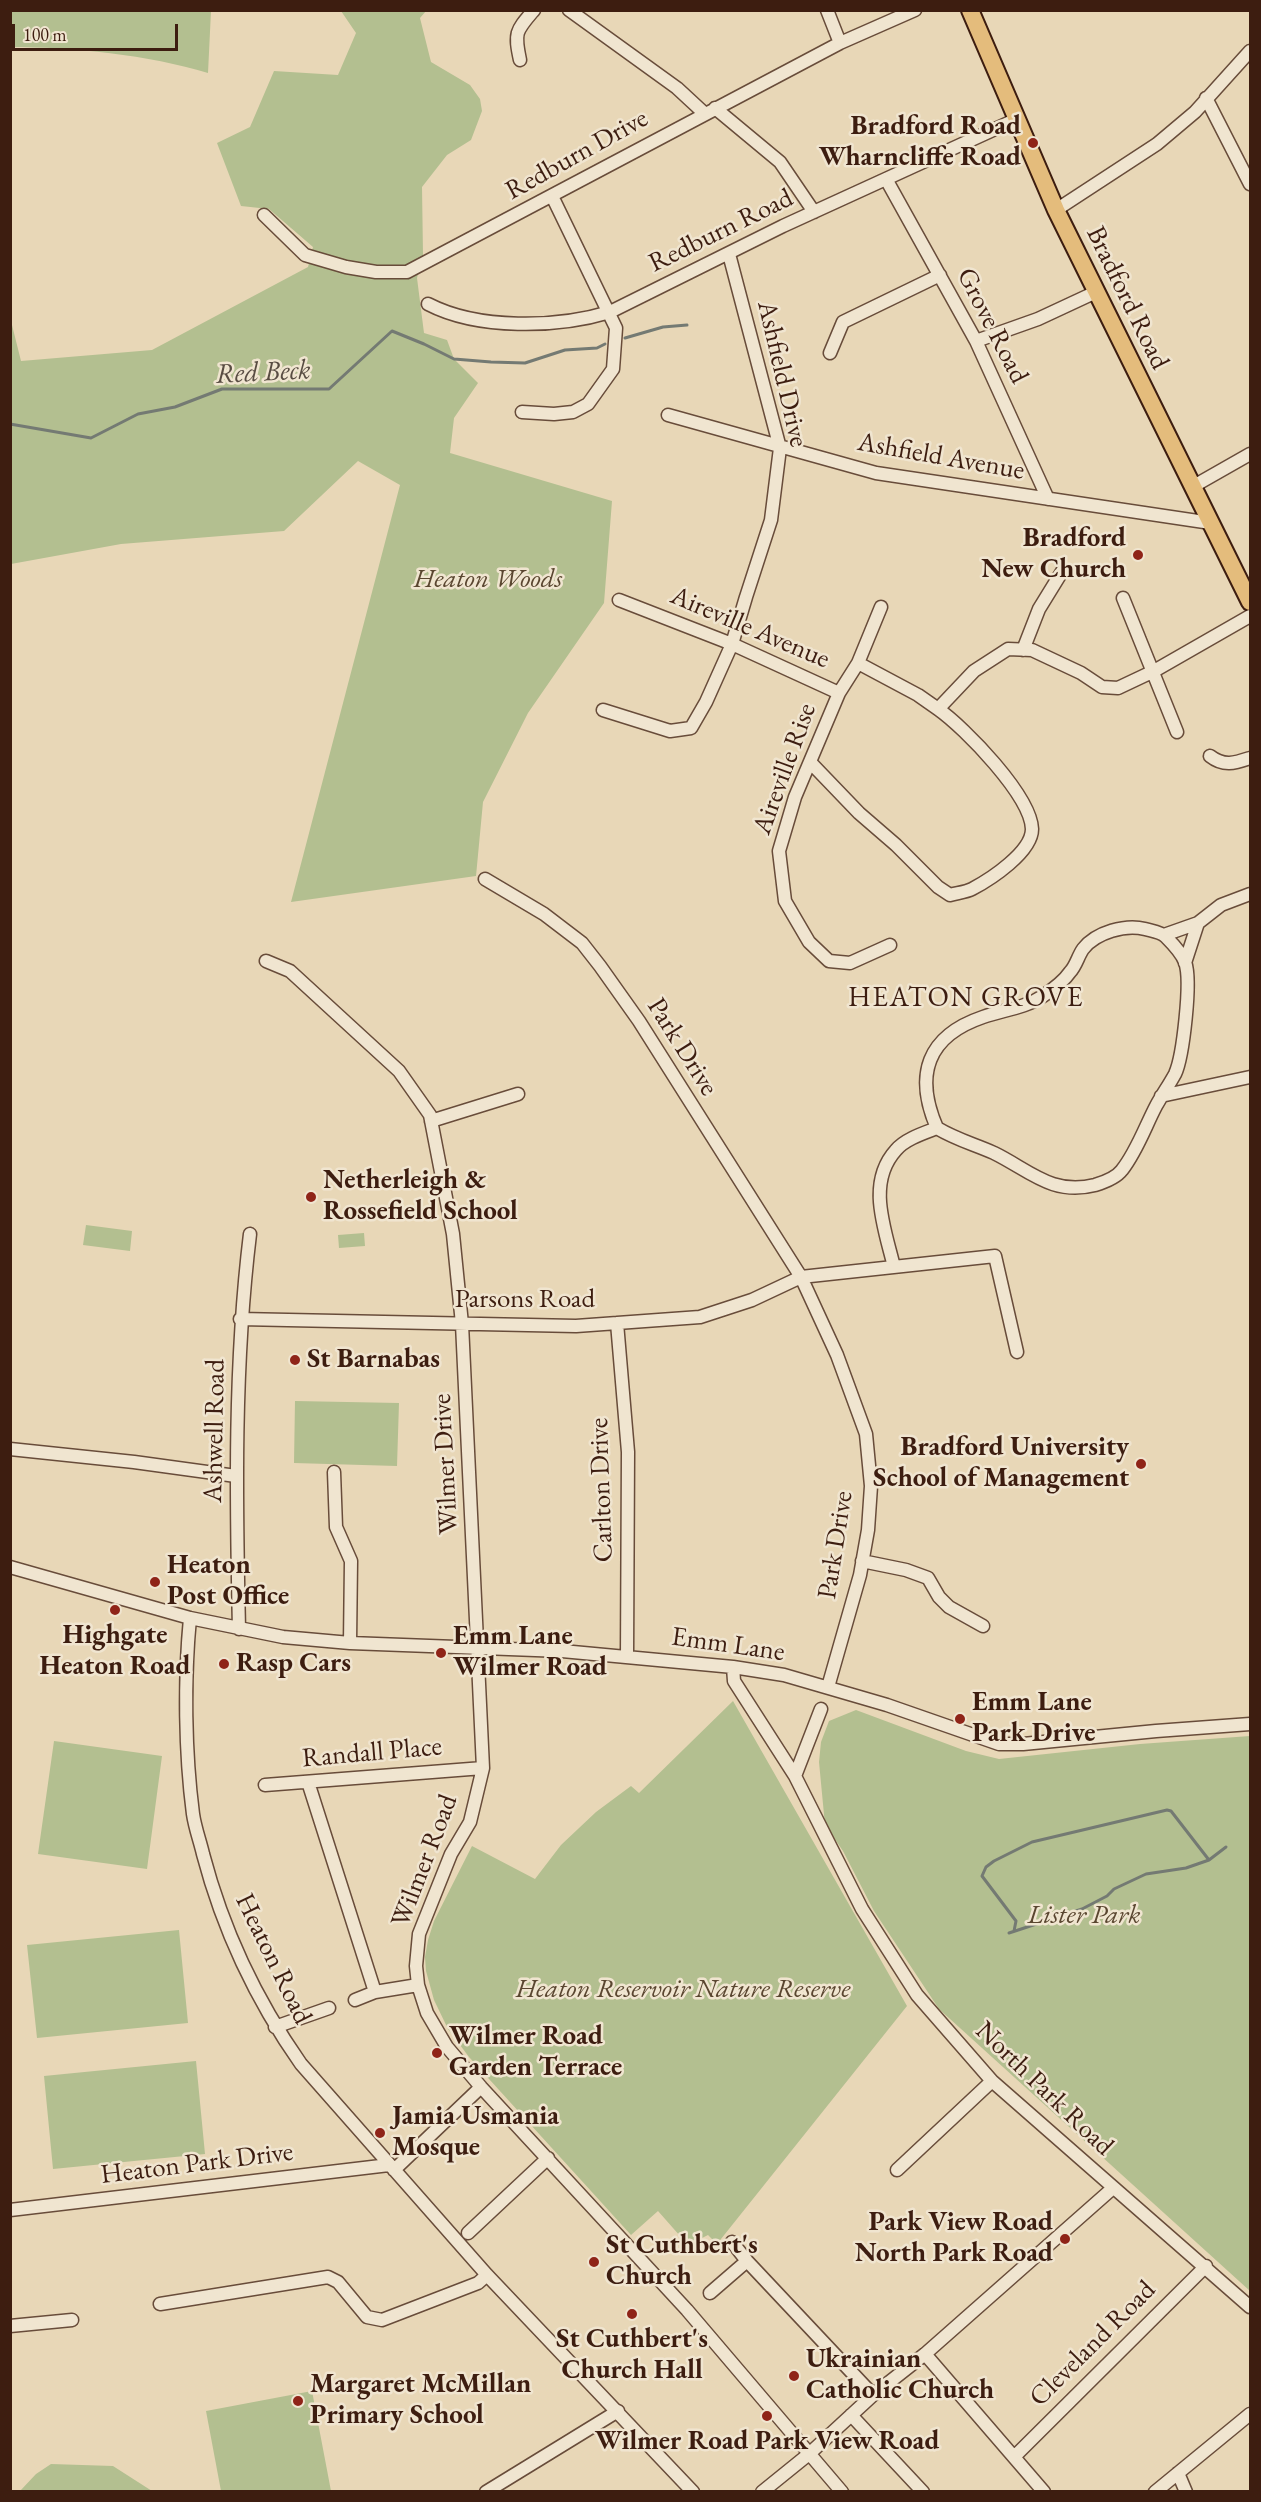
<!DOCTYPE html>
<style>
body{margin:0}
#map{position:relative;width:1261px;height:2502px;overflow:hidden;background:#e8d7b7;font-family:"EB Garamond",serif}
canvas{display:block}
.frame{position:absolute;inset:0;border:12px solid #3d1d10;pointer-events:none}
.scale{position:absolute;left:12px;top:24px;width:166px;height:27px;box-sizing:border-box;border:3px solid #3d1d10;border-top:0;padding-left:8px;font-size:18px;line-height:21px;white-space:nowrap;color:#3d1d10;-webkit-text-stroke:4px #f0e5d0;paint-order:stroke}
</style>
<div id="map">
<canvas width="1261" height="2502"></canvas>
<div class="frame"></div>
<div class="scale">100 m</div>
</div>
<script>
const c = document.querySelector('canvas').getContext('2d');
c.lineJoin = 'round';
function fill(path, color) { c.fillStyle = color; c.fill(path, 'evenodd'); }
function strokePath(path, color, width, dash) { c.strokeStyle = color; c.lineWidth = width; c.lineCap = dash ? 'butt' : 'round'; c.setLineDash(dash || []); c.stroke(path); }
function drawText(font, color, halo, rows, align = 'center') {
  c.font = font + ' "EB Garamond",serif'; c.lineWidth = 5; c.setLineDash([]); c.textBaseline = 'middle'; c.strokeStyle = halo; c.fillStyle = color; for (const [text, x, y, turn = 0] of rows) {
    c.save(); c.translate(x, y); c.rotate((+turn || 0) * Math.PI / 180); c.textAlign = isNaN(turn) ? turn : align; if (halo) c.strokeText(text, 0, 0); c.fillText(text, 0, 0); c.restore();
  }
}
fill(new Path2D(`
 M11,10L211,11L208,73C149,55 72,47 11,47Z
 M341,11H426L420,18L431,62L470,85L480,99L482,111L471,140L447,155L422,187L423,255L417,278L424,333L447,340L454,359L478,383L454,418L450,453L612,501L604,603L528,713L483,802L476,876L291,902L400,485L358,461L284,531L121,544L11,564L10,317L21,361L152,350L308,267L313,247L269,209L241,206L217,143L250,127L274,71L338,75L356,33Z
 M86,1225L132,1231L130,1251L83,1245Z
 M364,1233L365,1246L339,1248L338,1235Z
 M295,1401L399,1403L397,1466L294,1463Z
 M733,1701L907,2006L717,2244L708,2235L688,2245L658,2211L631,2235L469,2057L448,2029L434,2000L426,1971L425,1957L428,1940L434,1921L472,1846L535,1879L561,1845L596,1812L631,1786L639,1793Z
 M856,1710L966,1751L999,1759L1140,1744L1250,1736V2291L939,2009L874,1911L843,1851L825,1825L819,1762L821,1742L829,1721Z
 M54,1741L162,1756L147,1869L38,1854Z
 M179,1930L188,2023L37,2038L27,1945Z
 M196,2061L205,2154L53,2169L44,2076Z
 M312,2391L331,2491H221L206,2411Z
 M51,2464L113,2466L152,2491H20L36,2474Z`), '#b3bf90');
strokePath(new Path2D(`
 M625,338L663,327L687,325
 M10,424L91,438L138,414L175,407L222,389H329L392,331L424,344L454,359L491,362L525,363L565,350L597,348L605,344
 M1014,1931L1016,1921L982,1876L986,1867L994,1861L1032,1842L1167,1810L1171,1811L1209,1860
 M1009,1933L1082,1909L1107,1896L1114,1889L1146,1874L1186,1868L1209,1860L1226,1847`), '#747a73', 3);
const minor = new Path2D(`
 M569,10L677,88L704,113
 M827,10L840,43
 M520,60C514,32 516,31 534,10
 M1206,98L1250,184
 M715,108L780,162L814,212
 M886,179L976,341L1048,499
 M1056,210L1157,144L1195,112L1250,51
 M264,215L305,255L346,267L376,272H407L840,43L915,10
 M428,304C478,330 557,328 610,312L783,226L1017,119
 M976,341L1038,319L1096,292
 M830,353L843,322L940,275
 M522,412L554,414L573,412L588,404L613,369L616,328L552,196
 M668,415L876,473L1211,523
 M1192,487L1250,454
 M1123,598L1177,732
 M619,600L732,644L839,693L858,663L918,695L938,709L974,671L1008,649L1032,650L1081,673L1102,687L1118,688L1154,671L1250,616
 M1023,650L1039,609L1063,570
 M858,663L881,607
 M839,693L795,797L779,851L785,901L809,942L829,961L850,963L890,945
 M603,710L670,731L691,728L706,702L732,644L746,597L771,520L780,448L729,254
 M1210,756C1224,767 1235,763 1250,758
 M810,762L859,813L896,845L938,887L950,895C957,893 966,892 972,889C991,879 1032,852 1032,829C1031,796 965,728 938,709
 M485,879L544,914L582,943L600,966L639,1021L801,1277L837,1355L866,1434L871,1486L868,1530L860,1575L828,1687
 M1164,935L1198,923L1221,905L1250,894
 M266,961L290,971L399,1071L430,1115L453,1234L462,1324L483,1768L470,1822L451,1854L419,1934L416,1966L418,1985L427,2013L447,2047L481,2087L687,2310L842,2492
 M1185,963L1198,923
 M1161,1096L1250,1077
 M431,1121L518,1094
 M894,1267C885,1229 866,1183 896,1150C905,1139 924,1133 937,1128C914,1075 927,1036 983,1017C1003,1010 1025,1008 1043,996C1052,990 1064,981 1070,972C1076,966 1078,956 1083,949C1096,932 1126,924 1145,929C1152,931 1161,932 1166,937C1172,943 1182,954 1185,962C1192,980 1183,1057 1175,1074C1169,1085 1162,1095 1156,1106C1145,1127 1137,1151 1122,1170C1116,1178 1105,1182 1095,1185C1052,1196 1029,1170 994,1153C974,1144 957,1140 937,1128
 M240,1319L576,1326L700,1317L752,1300L801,1277L995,1256L1017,1352
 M617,1323L628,1452L627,1657
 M10,1449L134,1462L236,1476
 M334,1472L336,1527L351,1561L350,1643
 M862,1561L906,1570L928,1578L939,1597L949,1607L983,1626
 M10,1567L190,1618L283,1637L350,1643L562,1651L733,1667L784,1675L887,1705L999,1744H1023L1156,1731L1250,1724
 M190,1618C184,1680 185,1753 193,1814C195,1828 200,1841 203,1854C223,1930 256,2000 301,2064L487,2275L693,2492
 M239,1629C236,1497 234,1365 250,1234
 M733,1667L734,1681L795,1776L862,1909L917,1995L992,2081L1250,2307
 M795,1776L821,1709
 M308,1782L375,1992
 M265,1785L483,1768
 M355,2000L375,1992L418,1985
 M275,2027L329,2008
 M394,2170L481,2087
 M897,2170L992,2081
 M10,2210L389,2165
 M468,2233L548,2158
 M732,2242L747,2261L873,2395
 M710,2293L747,2261
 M160,2304L328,2277L338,2282L367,2317L382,2320L478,2283L487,2275
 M10,2326L72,2320
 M925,2354L1044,2492
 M851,2415L923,2492
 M1014,2457L1206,2266
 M1178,2473L1186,2492
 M486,2492L618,2411
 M762,2492L809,2454L873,2395L925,2354L1113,2188
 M1155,2492L1250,2414`);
const highway = new Path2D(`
 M970,10L1056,210L1250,602`);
strokePath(minor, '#684c3a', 15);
strokePath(highway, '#3d1d10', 20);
strokePath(minor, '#f0e5d0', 12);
strokePath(highway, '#e4bc7c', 16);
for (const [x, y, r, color] of [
 [1033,143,6,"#8f2418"],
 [1138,555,6,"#8f2418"],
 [311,1197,6,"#8f2418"],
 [295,1360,6,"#8f2418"],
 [1141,1464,6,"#8f2418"],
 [155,1582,6,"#8f2418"],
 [115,1610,6,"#8f2418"],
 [441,1653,6,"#8f2418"],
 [224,1664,6,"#8f2418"],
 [960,1719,6,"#8f2418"],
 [437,2053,6,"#8f2418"],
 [380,2133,6,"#8f2418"],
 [1065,2239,6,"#8f2418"],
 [594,2262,6,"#8f2418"],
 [632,2314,6,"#8f2418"],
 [794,2376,6,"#8f2418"],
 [298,2401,6,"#8f2418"],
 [767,2416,6,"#8f2418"]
]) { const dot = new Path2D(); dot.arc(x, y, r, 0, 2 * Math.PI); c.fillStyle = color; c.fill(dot); strokePath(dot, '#f0e5d0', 2); }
drawText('bold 27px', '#3d1d10', '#f0e5d0', [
 ["Bradford Road",1021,127,"right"],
 ["Wharncliffe Road",1021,158,"right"],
 ["Bradford",1126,539,"right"],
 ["New Church",1126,570,"right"],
 ["Netherleigh &",323,1181],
 ["Rossefield School",323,1212],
 ["St Barnabas",307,1360],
 ["Bradford University",1129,1448,"right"],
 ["School of Management",1129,1479,"right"],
 ["Heaton",167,1566],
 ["Post Office",167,1597],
 ["Highgate",115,1636,"center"],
 ["Heaton Road",115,1667,"center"],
 ["Emm Lane",453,1637],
 ["Wilmer Road",453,1668],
 ["Rasp Cars",236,1664],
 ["Emm Lane",972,1703],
 ["Park Drive",972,1734],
 ["Wilmer Road",449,2037],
 ["Garden Terrace",449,2068],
 ["Jamia Usmania",392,2117],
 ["Mosque",392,2148],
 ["Park View Road",1053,2223,"right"],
 ["North Park Road",1053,2254,"right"],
 ["St Cuthbert's",606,2246],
 ["Church",606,2277],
 ["St Cuthbert's",632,2340,"center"],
 ["Church Hall",632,2371,"center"],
 ["Ukrainian",806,2360],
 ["Catholic Church",806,2391],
 ["Margaret McMillan",310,2385],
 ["Primary School",310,2416],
 ["Wilmer Road Park View Road",767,2442,"center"]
], 'left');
drawText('27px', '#3d1d10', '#f0e5d0', [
 ["Redburn Drive",577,155,-29],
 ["Redburn Road",721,231,-26],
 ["Bradford Road",1127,298,64],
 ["Grove Road",992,326,63],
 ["Ashfield Drive",782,374,77],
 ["Ashfield Avenue",941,457,10],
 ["Aireville Avenue",750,628,23],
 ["Aireville Rise",785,769,-70],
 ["Park Drive",682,1047,58],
 ["Parsons Road",525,1300],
 ["Ashwell Road",215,1431,-89],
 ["Wilmer Drive",446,1464,-93],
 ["Carlton Drive",602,1490,-92],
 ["Park Drive",836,1545,-81],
 ["Emm Lane",728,1645,8],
 ["Randall Place",372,1753,-5],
 ["Wilmer Road",425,1861,-69],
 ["Heaton Road",273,1959,64],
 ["North Park Road",1044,2089,44],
 ["Heaton Park Drive",197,2164,-7],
 ["Cleveland Road",1093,2344,-45]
]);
drawText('italic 27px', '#5a4630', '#f0e5d0', [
 ["Heaton Woods",488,580],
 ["Lister Park",1084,1916],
 ["Heaton Reservoir Nature Reserve",683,1990]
]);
drawText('italic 28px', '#584c42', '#f0e5d0', [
 ["Red Beck",263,373,-3]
]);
c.letterSpacing = '1.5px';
drawText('28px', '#3d1d10', '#f0e5d0', [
 ["HEATON GROVE",966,998]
]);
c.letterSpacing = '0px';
</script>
